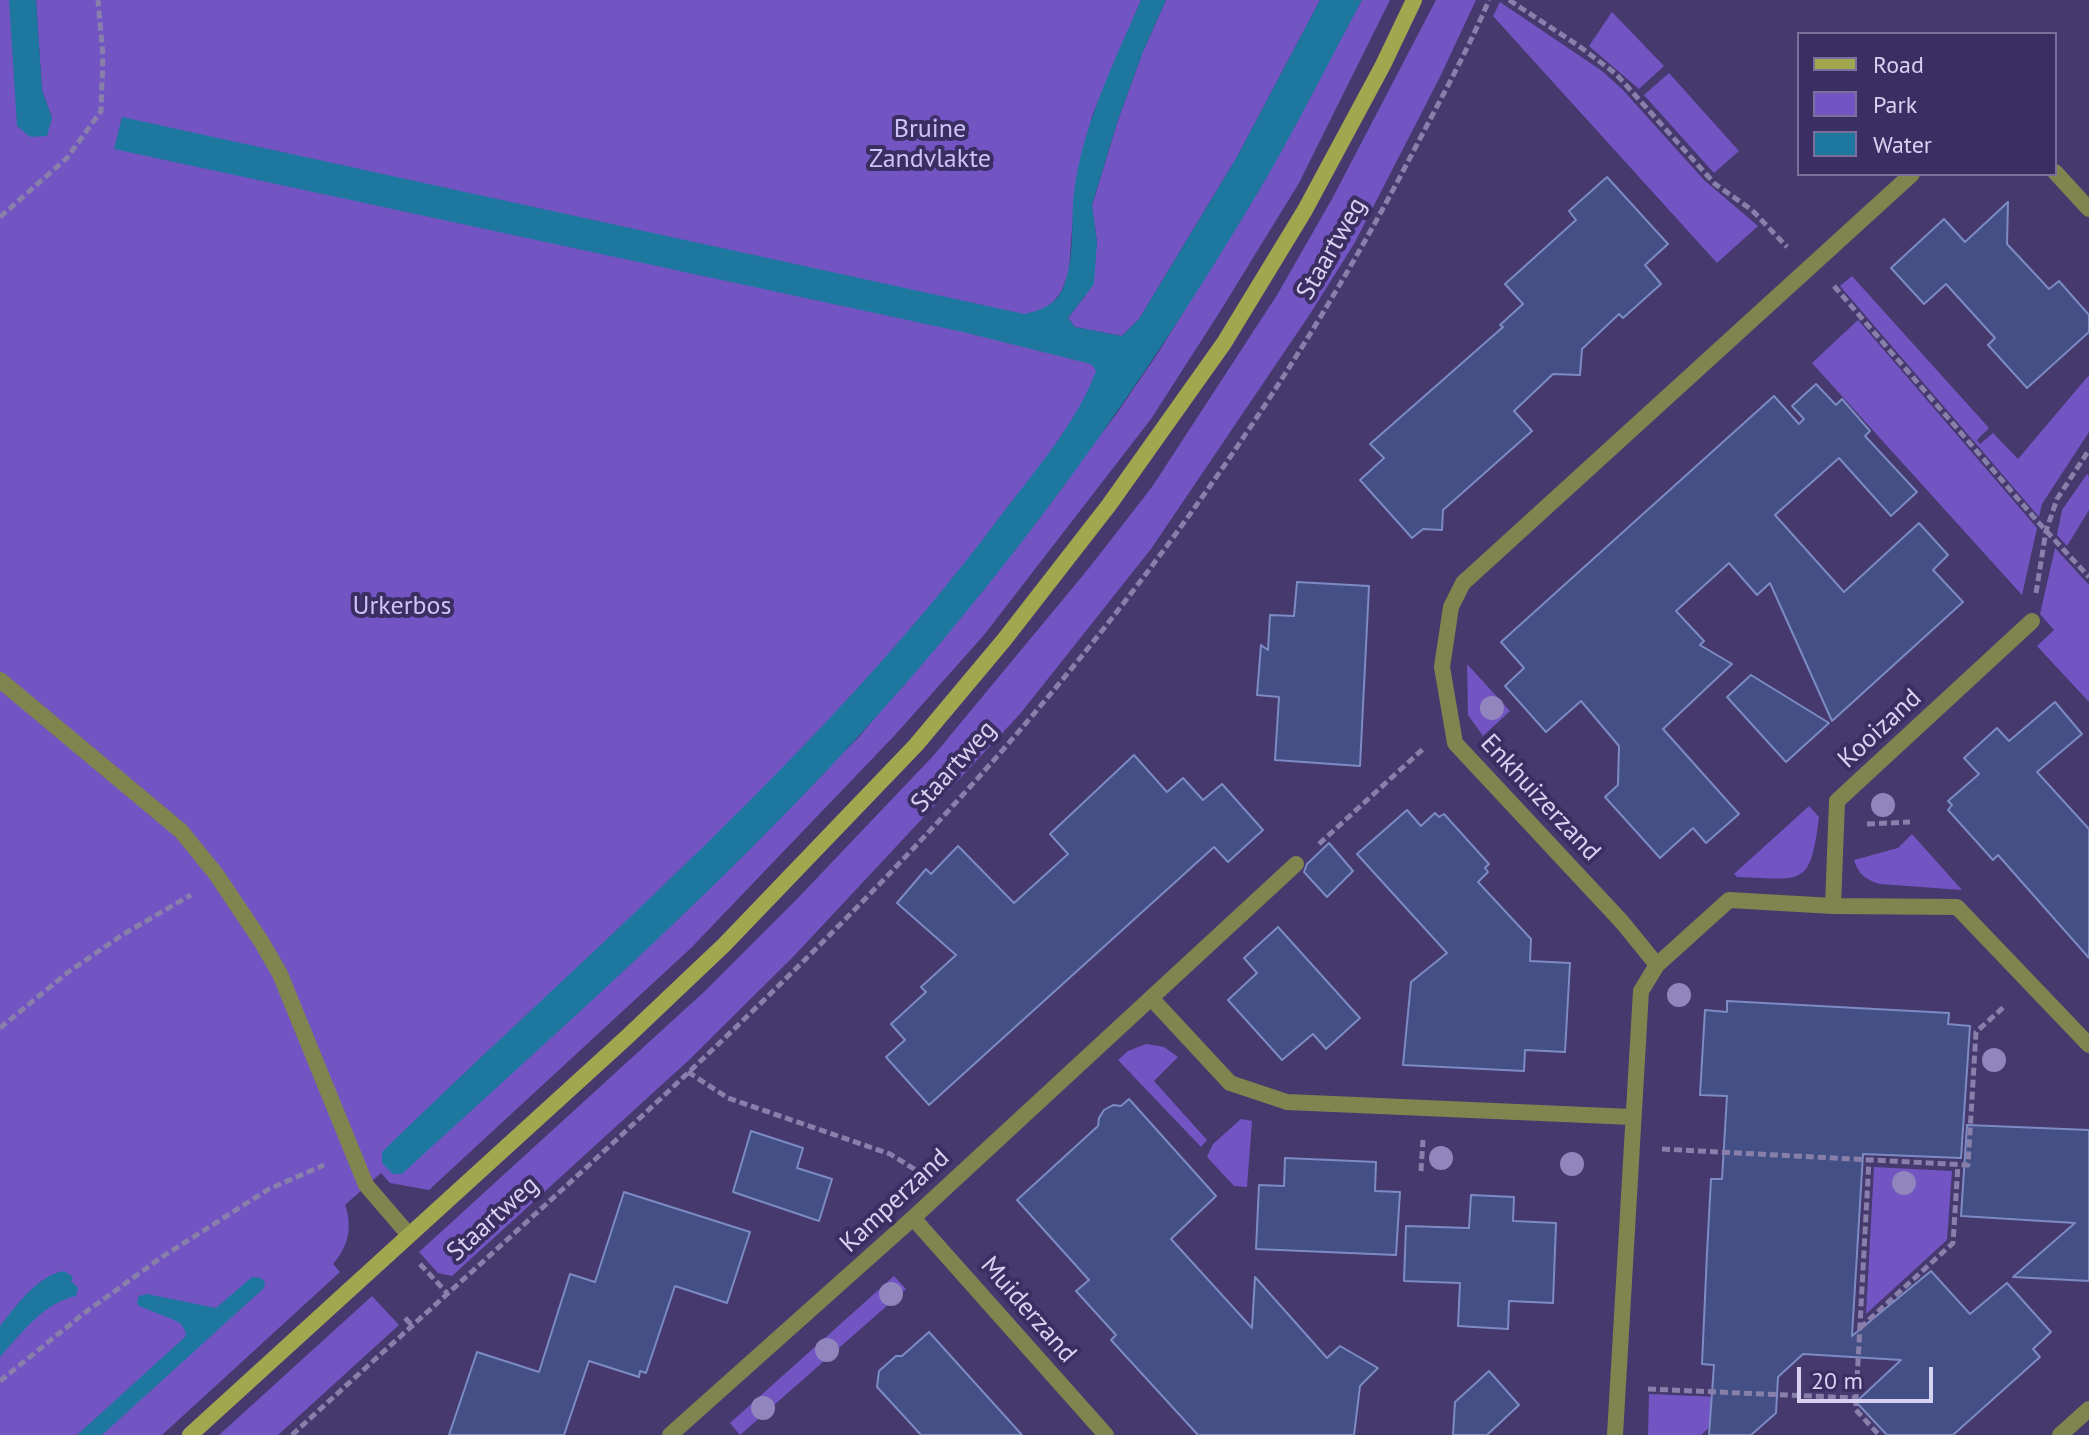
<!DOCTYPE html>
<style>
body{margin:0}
#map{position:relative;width:2089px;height:1435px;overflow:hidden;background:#46396e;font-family:"PT Sans",sans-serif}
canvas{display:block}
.legend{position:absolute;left:1797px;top:32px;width:260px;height:144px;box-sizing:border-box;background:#3b2e62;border:2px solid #79709c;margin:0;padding:10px 14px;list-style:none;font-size:24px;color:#d7d2f2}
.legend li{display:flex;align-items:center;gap:16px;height:40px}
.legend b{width:40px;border:2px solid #79709c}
.scale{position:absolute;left:1797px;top:1367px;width:136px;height:36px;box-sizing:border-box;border:4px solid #d7d2f2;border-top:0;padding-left:10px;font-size:24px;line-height:28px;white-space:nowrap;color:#d7d2f2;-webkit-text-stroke:6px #3b2e62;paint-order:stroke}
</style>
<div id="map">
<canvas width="2089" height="1435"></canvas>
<ul class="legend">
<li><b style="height:10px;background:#a1a74e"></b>Road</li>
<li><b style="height:22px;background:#7354c3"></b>Park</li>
<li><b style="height:22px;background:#1d779e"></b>Water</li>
</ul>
<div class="scale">20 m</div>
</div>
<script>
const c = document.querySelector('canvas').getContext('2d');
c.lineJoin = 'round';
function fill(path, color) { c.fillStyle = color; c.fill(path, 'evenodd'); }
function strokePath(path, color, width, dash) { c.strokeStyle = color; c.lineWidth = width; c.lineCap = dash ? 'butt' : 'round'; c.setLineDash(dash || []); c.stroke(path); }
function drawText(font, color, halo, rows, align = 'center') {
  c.font = font + ' "PT Sans",sans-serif'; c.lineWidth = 8; c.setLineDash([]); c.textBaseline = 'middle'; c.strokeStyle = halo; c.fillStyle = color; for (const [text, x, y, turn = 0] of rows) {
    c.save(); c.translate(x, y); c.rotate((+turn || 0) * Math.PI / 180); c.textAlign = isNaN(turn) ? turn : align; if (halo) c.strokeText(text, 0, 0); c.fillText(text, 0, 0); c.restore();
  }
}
fill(new Path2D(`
 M0,0H29L41,122L52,118L42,90L36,0H1141L1092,116L1072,228L1069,272L1061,292L1048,308L1024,315L122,118L118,139L1137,361L994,552L399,1175L620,974L858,738L977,597L1115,416L1158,353L1260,188L1362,0H1390L1299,183L1221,310L1151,419L984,635L895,735L691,948L429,1190L390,1183L381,1173L345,1205C353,1227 348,1247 333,1264L340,1272L162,1435H0Z
 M1166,0H1320L1237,157L1139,319L1122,336L1075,327L1068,318L1085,296L1097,242L1092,206L1118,120L1142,54Z
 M1436,0H1476L1440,77L1354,244L1310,314L1151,549L1020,714L794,956L689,1060L452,1276L438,1273L419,1252L705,991L796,900L934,755L1089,568L1152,487L1277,295L1332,199Z
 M1500,2L1602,71L1622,89L1704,180L1758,226L1717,263L1493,16Z
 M1612,12L1664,66L1639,89L1589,46Z
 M1669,73L1739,151L1714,173L1644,95Z
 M1852,276L1989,428L1977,440L1980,444L1993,433L2018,459L2089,375V432L2042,504L2039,517L1840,286Z
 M1858,320L2037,528L2022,595L1812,363Z
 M2087,474L2089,476V510L2067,546L2057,535L2062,510Z
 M2055,548L2089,585V702L2037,646L2054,630L2040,614Z
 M1467,664L1510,711L1483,736L1468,715Z
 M1809,806L1819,817C1810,889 1803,879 1737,877L1734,874Z
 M1912,834L1962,890L1880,884C1866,880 1858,874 1854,860L1898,848Z
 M1146,1044L1164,1047L1178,1057L1154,1081L1207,1140L1201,1147L1118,1060L1128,1051Z
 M1241,1119L1252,1121L1247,1187L1234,1186L1207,1157L1213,1144Z
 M1874,1167L1952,1171L1947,1240L1866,1314Z
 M894,1276L906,1289L740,1435L730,1423Z
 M372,1296L399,1325L278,1435H219Z
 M1649,1394L1742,1398L1701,1435H1648Z`), '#7354c3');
fill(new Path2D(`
 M9,0H36L42,90L52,118L47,136L30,137L17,126Z
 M1141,0H1166L1142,54L1118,120L1092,205L1097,242L1094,284L1068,318L1075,327L1122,336L1139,319L1237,157L1320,0H1362C1328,63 1296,128 1260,189C1145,383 1009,573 856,739C714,894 556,1033 402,1174H393L382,1163V1152C592,948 819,757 996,522C1029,478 1078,422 1096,371L1092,365L1087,363L963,332L114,149L122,117L1024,314C1041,310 1055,306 1063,288C1077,254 1069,215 1076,179C1087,116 1116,58 1141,0Z
 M64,1271L73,1277L71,1281L78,1288L76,1296C43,1303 22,1333 0,1357V1326C16,1306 38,1275 64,1271Z
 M252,1277L261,1278L265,1282L264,1288L102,1435H77L185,1337L186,1333L181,1324L174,1320L139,1306L137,1303L139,1296L147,1294L216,1308Z`), '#1d779e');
const building = new Path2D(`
 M1607,177L1668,244L1645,265L1661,284L1623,318L1619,314L1582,349L1580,375L1553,374L1514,411L1532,431L1443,510L1442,530L1423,529L1412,538L1360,480L1384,458L1370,444L1503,327L1500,325L1523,304L1505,284L1576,220L1569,211Z
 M2008,202L2007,244L2049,289L2059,281L2089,315V332L2027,388L1988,345L1995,338L1946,284L1924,304L1891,268L1944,219L1965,242Z
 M1816,384L1836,405L1842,399L1870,431L1865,436L1917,492L1891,516L1839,458L1775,515L1844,592L1919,523L1948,555L1933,570L1963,602L1832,721L1770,583L1757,595L1729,563L1676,611L1704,641L1700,645L1732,664L1663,729L1739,814L1706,843L1693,828L1660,858L1605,797L1618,785L1619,746L1581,701L1546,732L1505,686L1524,668L1501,642L1774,396L1799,424L1804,419L1792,406Z
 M1297,582L1369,586L1360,766L1275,760L1279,697L1257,695L1261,645L1268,650L1270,615L1294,616Z
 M1751,675L1829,723L1786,762L1727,697Z
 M2055,702L2082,734L2037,772L2089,829V958L1998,855L1993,860L1948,810L1952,805L1948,801L1979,774L1964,758L1997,728L2009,741Z
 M1134,755L1167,792L1183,778L1203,800L1222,784L1263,830L1228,862L1214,847L929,1105L886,1057L905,1040L891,1024L926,992L921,987L956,955L897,903L926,869L931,874L958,846L1014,903L1068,854L1050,834Z
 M1407,810L1421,826L1435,813L1439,817L1444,814L1489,864L1485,868L1488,872L1478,882L1531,939L1530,961L1570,963L1565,1052L1525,1050L1524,1071L1403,1065L1411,982L1447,953L1357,854Z
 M1329,843L1353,871L1327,897L1304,872L1307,864Z
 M1278,927L1360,1018L1326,1049L1313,1034L1282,1060L1228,1000L1257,973L1244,958Z
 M1727,1001L1949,1013L1948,1024L1970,1026L1961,1158L1863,1154L1852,1336L1931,1271L1970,1314L2007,1283L2051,1332L2033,1349L2040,1357L1953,1435H1887L1856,1402L1901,1360L1803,1354L1778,1377L1776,1413L1751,1435H1709L1714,1365L1702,1364L1707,1253L1711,1179H1722L1727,1096L1700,1095L1705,1010L1727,1012Z
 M1129,1099L1216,1196L1171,1239L1252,1328L1255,1277L1327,1358L1340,1346L1378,1368L1360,1386L1354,1435H1198L1111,1340L1116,1335L1076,1291L1089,1280L1017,1200L1098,1126L1099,1118L1104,1110L1113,1105L1121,1106Z
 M1967,1125L2089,1130V1281L2013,1277L2075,1223L1961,1216Z
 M751,1131L803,1148L797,1168L832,1179L819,1221L733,1192Z
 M1285,1158L1376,1162L1375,1191L1400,1192L1396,1255L1256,1249L1259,1185L1284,1186Z
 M624,1192L750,1232L727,1303L675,1286L646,1373L640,1371L639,1377L589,1361L564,1435H449L477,1352L539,1372L570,1274L595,1282Z
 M1471,1195L1514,1197L1513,1221L1556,1223L1553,1303L1509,1301L1508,1329L1458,1326L1460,1283L1404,1281L1406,1226L1469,1228Z
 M929,1332L1022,1435H921L901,1413L877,1387L879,1371L896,1356H902Z
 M1489,1371L1519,1405L1487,1435H1453L1455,1402Z`);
fill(building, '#445085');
strokePath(building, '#7c8bc4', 2);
strokePath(new Path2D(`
 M1509,0L1579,46L1616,74L1715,184L1752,210L1787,247
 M0,217L67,158L101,111L103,56L98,0
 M1834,286L2038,522L2089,577
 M2036,593L2046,531L2057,499L2089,450
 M1867,824L1910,822
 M1319,844L1424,748
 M0,1028L67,973L122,935L191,895
 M688,1072L728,1098L890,1154L919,1172
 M1662,1149L1968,1165L1976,1032L2006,1005
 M1421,1171L1423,1140
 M420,1264L447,1293
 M405,1318L412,1325
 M1860,1328L1953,1243L1958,1165
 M0,1381L83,1314L162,1257L269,1189L324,1165
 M1648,1389L1856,1398L1869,1160
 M1856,1398V1410L1879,1435
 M292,1435C522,1224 760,1020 969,788C1142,596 1294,382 1413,152C1439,102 1467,52 1489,0`), '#887fab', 5, [8, 4]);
strokePath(new Path2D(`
 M2055,172L2089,209
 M0,680L181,831L216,874L261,941L280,974L366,1185L409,1235
 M1833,906L1837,801L2032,621
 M1657,965L1729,900L1833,906L1957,907L2089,1045
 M1152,999L1230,1083L1287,1102L1632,1117
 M913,1218L1106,1435
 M670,1435L913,1218L1296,864
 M1615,1435L1641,991L1657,965L1622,922L1455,743L1442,667L1451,607L1463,583L1912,174
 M2060,1435L2089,1409`), '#80844e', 16);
strokePath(new Path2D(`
 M190,1435L627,1037L724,945L916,745L1004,640L1109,505L1224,343L1305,210L1383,65L1414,0`), '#a1a74e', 16);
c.fillStyle = '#9085bc';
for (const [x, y] of [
 [1492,708],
 [1883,805],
 [1679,995],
 [1994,1060],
 [1441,1158],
 [1572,1164],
 [1904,1183],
 [891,1294],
 [827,1350],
 [763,1408]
]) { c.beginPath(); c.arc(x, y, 12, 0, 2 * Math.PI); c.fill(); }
drawText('26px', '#ccc3fb', '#3b2e62', [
 ["Bruine",930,130],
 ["Zandvlakte",930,160],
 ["Urkerbos",402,607]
]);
drawText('26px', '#d7d2f2', '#3b2e62', [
 ["Staartweg",1332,249,-60],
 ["Kooizand",1880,729,-43],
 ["Staartweg",954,767,-48],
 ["Enkhuizerzand",1540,798,47],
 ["Kamperzand",895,1201,-43],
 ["Staartweg",493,1219,-42],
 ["Muiderzand",1028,1310,49]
]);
</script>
